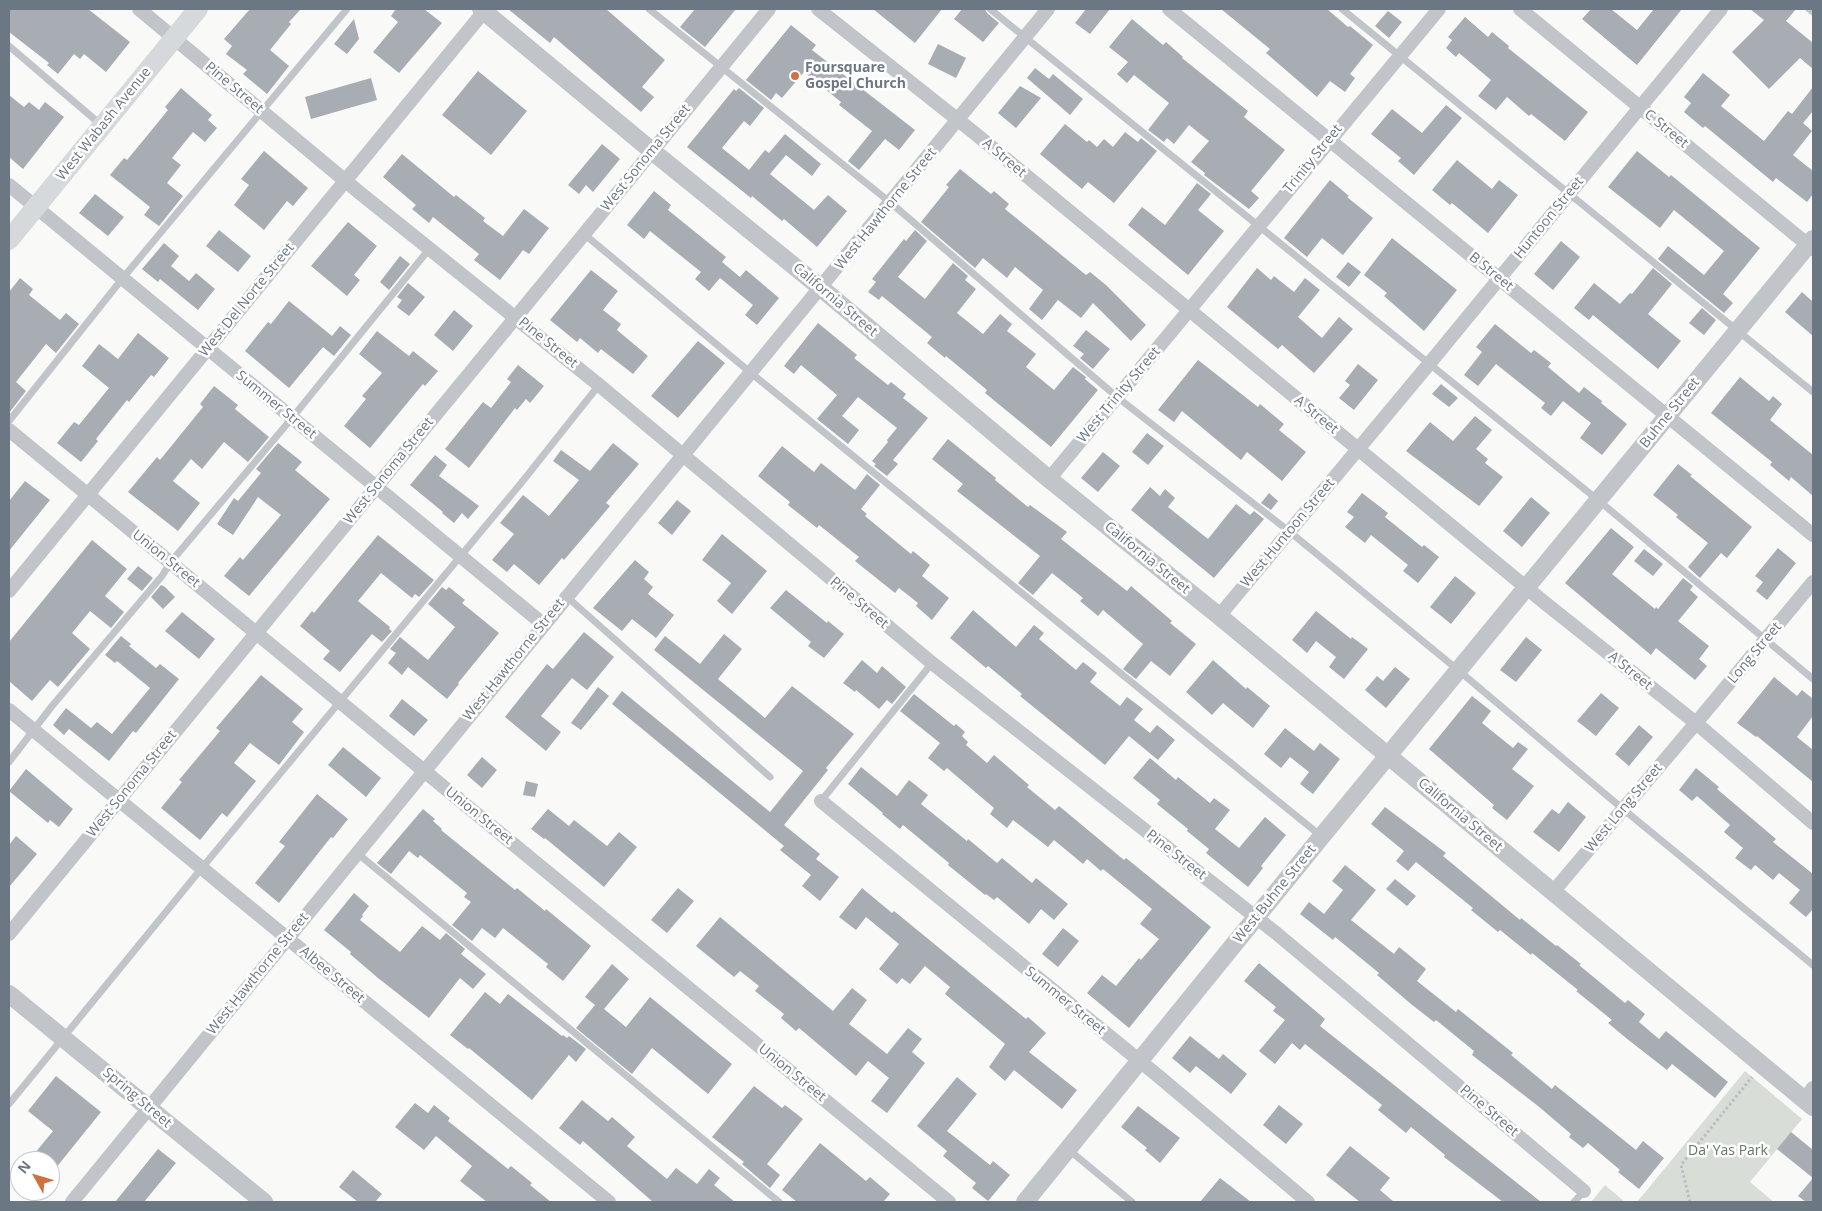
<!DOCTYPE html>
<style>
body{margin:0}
#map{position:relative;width:1822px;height:1211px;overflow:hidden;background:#f9f9f7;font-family:"Open Sans",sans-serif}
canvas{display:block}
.frame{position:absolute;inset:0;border:10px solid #6c7784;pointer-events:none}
.north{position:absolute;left:10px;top:1151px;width:50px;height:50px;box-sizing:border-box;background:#fff;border:1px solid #c4c9ce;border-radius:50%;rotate:309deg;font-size:14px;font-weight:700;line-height:20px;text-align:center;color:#6c7784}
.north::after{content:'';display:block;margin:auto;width:18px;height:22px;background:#cd7243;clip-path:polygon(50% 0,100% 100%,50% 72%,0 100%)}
</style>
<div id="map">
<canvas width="1822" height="1211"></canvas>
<div class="frame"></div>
<div class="north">N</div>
</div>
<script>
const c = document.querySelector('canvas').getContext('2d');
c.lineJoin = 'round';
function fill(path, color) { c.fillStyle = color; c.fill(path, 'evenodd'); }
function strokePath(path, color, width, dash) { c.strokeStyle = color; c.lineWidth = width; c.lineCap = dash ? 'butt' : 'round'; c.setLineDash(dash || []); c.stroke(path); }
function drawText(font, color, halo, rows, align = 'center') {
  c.font = font + ' "Open Sans",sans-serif'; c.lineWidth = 5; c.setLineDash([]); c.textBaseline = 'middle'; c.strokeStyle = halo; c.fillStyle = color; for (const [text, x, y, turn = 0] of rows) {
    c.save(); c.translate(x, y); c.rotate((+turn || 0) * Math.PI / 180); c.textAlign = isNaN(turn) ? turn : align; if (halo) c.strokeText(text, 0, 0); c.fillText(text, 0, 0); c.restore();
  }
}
fill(new Path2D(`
 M1745,1071L1802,1119L1750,1182L1774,1202H1637Z
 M1605,1185L1625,1202H1591Z`), '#d9ddd7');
fill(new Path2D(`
 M9,9H88L130,42L106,72L84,54L80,59L74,54L58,74L47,65L49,63L9,32Z
 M250,9H301L289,22L291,24L270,50L289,66L267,94L243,74L247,70L226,54L232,46L224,39Z
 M396,9H424L442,23L399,73L373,52L398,22L391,16Z
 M508,9H606L665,60L642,87L654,97L641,112L554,37L550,43Z
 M695,9H736L705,47L680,27Z
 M873,9H942L915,43Z
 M962,9H985L987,13L999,23L983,42L954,19Z
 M1086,9H1110L1090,34L1075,23Z
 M1221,9H1327L1348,27L1350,26L1373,45L1350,74L1355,78L1345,92L1330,81L1317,97L1266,53L1270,49Z
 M1591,9H1611L1637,30L1654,9H1682L1637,65L1582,19Z
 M1750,9H1796L1786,21L1813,43V69L1800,58L1769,89L1732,52L1764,20Z
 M1388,11L1402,22L1389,38L1375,26Z
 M1465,17L1488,37L1492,32L1509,46L1508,48L1588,112L1565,141L1531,114L1529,116L1507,97L1496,110L1478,96L1491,80L1459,53L1456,57L1446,48L1452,40L1448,37Z
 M354,19L359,39L347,54L334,44Z
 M1132,19L1163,45L1166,42L1183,57L1182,58L1248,111L1244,117L1285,150L1251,191L1259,198L1249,209L1204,175L1205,173L1191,162L1209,141L1189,125L1174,144L1167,138L1164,142L1148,130L1169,103L1134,75L1127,83L1117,74L1128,62L1109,47Z
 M791,25L816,45L812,50L915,130L899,150L885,139L859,170L848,161L872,131L839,105L841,102L804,72L782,98L776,93L771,100L746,80Z
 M938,44L966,58L956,78L928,64Z
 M1035,68L1049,79L1053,74L1083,99L1070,115L1027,78Z
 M478,71L527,111L491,155L442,115Z
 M1703,73L1730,95L1721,106L1764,141L1788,111L1792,114L1813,87V111L1803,123L1812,131L1793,155L1813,171V194L1807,202L1776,178L1773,182L1705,126L1703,128L1684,112L1691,103L1684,97Z
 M371,78L377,100L311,119L305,97Z
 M1020,86L1041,98L1016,128L998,113Z
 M181,88L212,115L208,120L217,128L205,142L193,132L172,158L181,165L167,183L183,196L159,226L144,215L150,207L110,175L124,158L127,160L146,137L168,110L165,107Z
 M739,88L764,108L750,126L744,121L722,148L749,170L765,150L769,153L785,134L821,164L812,176L786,155L770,174L814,210L828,195L847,211L817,247L784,219L782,221L752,196L751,198L687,147L734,89L736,91Z
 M9,95L24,107L29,102L39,110L45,102L64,117L23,169L9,157Z
 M1446,105L1462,118L1414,175L1398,161L1401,158L1371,134L1392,109L1422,133Z
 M1065,124L1087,142L1089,140L1097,147L1104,139L1113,147L1125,132L1138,142L1141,138L1157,151L1114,203L1088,182L1082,189L1040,154Z
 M602,144L620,159L593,192L586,185L579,194L568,185Z
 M264,151L308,188L293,206L287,201L264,230L234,205L249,185L241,179Z
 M1637,151L1669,177L1671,175L1760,248L1723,294L1733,303L1724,313L1658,259L1668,246L1704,275L1724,251L1674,210L1660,228L1608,187Z
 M402,154L454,197L456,195L485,218L483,221L503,236L524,209L549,228L529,254L523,250L500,280L474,260L479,254L433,217L429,223L412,209L416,205L383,177Z
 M1457,160L1492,189L1499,180L1518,195L1488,233L1452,203L1450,205L1432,190Z
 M960,169L991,194L994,191L1009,204L1005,209L1086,275L1090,272L1106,285L1146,325L1131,341L1093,303L1081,318L1058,300L1042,320L1029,309L1043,290L1015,267L1007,278L983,258L975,268L921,222L949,187L946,185Z
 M1330,180L1349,196L1347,197L1373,218L1343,255L1322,238L1307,257L1284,238Z
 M1197,183L1211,194L1198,210L1224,231L1188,275L1128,225L1142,207L1165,225Z
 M654,191L671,205L668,210L726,257L722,262L740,277L746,270L779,298L757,325L745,315L753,305L720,278L709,291L695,279L701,272L650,231L644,239L627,225Z
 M95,194L124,217L108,236L79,213Z
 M348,222L377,246L354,275L360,280L347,296L311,266Z
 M219,230L251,256L238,272L206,246Z
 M915,230L927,241L898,277L925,299L953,263L968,276L965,280L976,289L957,313L983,334L1000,314L1012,324L1007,331L1036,354L1026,367L1054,390L1073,367L1086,377L1085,379L1098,390L1051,447L985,393L987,390L946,356L945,358L927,343L932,337L882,296L879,300L868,292L876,282L872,279L904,239L906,241Z
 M1392,238L1457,290L1424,331L1384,296L1387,293L1364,275Z
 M1561,241L1580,257L1553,290L1534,274Z
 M164,243L179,256L171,266L189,281L196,273L215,289L198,310L160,279L158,282L142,269Z
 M400,256L410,264L389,290L380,282Z
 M1348,262L1361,272L1349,287L1336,277Z
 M1257,268L1271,280L1274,276L1294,292L1305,278L1320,290L1298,317L1322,338L1339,317L1353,329L1314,373L1282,345L1278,349L1227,307Z
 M1653,268L1672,284L1648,314L1681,341L1658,369L1593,315L1589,320L1574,308L1594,283L1620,304L1630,293L1632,294Z
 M591,270L618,291L603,310L621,324L617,330L648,356L633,374L601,349L598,353L580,338L577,342L550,320Z
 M20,278L33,289L29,295L60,320L66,313L79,324L56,353L46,344L16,382L26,391L9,413V292Z
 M408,283L425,297L409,316L397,307L402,300L397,297Z
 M1802,292L1813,302V336L1785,312Z
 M289,301L332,336L340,326L351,335L334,356L323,347L289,388L245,351L268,322L271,324Z
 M1702,308L1716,320L1704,335L1689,323Z
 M454,310L473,326L453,351L434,335Z
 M818,323L857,355L854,358L888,385L891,382L906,394L903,398L928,418L893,460L898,464L887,476L874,466L876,464L872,461L888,442L887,440L897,428L858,397L842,416L859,430L848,444L817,419L837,395L801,365L794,374L784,366Z
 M1495,324L1531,353L1534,350L1551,363L1548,367L1579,393L1584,387L1602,401L1601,403L1627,424L1602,455L1580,438L1591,423L1563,401L1551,416L1541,408L1545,403L1496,364L1478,386L1464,375L1482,352L1476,347Z
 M1086,330L1110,349L1093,369L1080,358L1084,354L1073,346Z
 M377,331L409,356L413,351L438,371L425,386L423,384L370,448L344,426L366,399L362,396L382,373L359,354Z
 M138,333L169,358L154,377L151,375L129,402L127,400L96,439L98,441L81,462L57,443L74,422L79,425L109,388L82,366L99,344L118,359Z
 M698,341L725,363L678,418L651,396Z
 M1198,360L1258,407L1260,404L1284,424L1279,430L1306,452L1282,481L1247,452L1241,460L1182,411L1174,422L1158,410Z
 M1358,364L1378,380L1354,410L1339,398L1350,385L1345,381Z
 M518,365L544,386L530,403L526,399L517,410L515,408L469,468L445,449L483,402L491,408L511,382L507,379Z
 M1740,377L1769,401L1773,396L1782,404L1770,420L1813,455V496L1791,477L1789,481L1770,465L1772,462L1711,413Z
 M1441,384L1458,398L1449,407L1432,394Z
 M214,386L238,405L235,409L269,437L248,462L224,442L202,469L191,459L173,481L200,503L178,531L128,492L157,457L160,460L203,407L200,404Z
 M1475,416L1492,430L1476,449L1488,459L1485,463L1503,477L1479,506L1406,451L1430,422L1453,441Z
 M1147,433L1164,446L1148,465L1132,452Z
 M948,439L996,478L995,480L1028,507L1030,505L1067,532L1061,539L1127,591L1131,586L1172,621L1170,623L1196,644L1170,676L1151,661L1136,679L1123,669L1143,644L1103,610L1098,616L1080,601L1083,598L1052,573L1033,595L1018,583L1040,556L957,491L963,484L932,459Z
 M278,443L302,462L295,470L330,499L249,596L224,576L240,557L243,560L281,515L258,497L233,535L217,524L234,498L238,501L261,473L256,469Z
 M613,443L639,464L606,503L610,506L594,525L564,560L562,558L539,585L514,564L507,572L492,560L514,534L500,523L523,495L549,516L579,480L553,461L561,450L590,471Z
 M782,446L814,472L821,463L855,490L867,474L880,485L861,509L867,514L865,516L911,554L913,551L930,565L922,576L949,598L932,620L916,606L918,603L899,588L895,593L855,561L859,557L819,525L817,528L788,505L790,502L758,476Z
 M1103,452L1120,466L1098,492L1081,478Z
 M435,455L447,465L439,476L479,506L468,519L462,513L454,523L442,513L443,512L410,485Z
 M1678,464L1692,475L1690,476L1752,527L1727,558L1721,553L1700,578L1688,567L1708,543L1676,517L1678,515L1653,495Z
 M25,481L50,500L9,551V501Z
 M1150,487L1160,496L1165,489L1175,498L1168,507L1208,539L1236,504L1250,515L1254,511L1264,519L1214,578L1131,510Z
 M1269,493L1278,501L1271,510L1261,503Z
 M1362,493L1388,513L1385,517L1422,547L1424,545L1439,557L1418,583L1403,571L1408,565L1371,535L1365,543L1345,527L1354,517L1347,512Z
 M1531,497L1550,513L1522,547L1503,531Z
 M677,500L691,511L672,535L658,523Z
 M1611,528L1634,547L1612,574L1655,609L1656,607L1658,609L1683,578L1693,586L1690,590L1698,597L1678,621L1709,646L1699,659L1707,666L1695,680L1656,648L1651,655L1565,583Z
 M722,534L767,571L732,614L717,601L731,583L702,560Z
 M378,535L434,580L419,597L415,594L412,598L381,573L358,601L390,627L389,629L392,631L382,642L372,634L340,672L323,659L330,651L300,626L312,611L314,613Z
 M92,540L127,569L105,596L124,612L111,628L90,611L72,633L90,649L58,687L50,680L32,701L9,681V642Z
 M1778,548L1796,563L1767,600L1756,591L1763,582L1755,576Z
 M1644,549L1663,564L1653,576L1634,561Z
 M635,560L649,572L644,579L653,587L648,594L674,615L656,638L632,619L622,631L593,608Z
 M138,566L153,578L142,591L127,579Z
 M1455,576L1476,593L1451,624L1430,607Z
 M161,585L165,587L175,597L163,609L151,597Z
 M442,587L446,590L449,587L465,600L462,603L499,633L458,683L459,684L447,699L408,667L402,675L388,663L396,653L390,649L400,637L428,660L455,627L428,604Z
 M786,590L827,623L828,621L844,634L824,658L808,646L811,642L770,608Z
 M973,610L1016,647L1034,625L1044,633L1039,639L1076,670L1083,662L1097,673L1090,682L1120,706L1127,697L1143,709L1134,720L1150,733L1157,725L1175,740L1158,760L1129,736L1105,765L1020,696L1022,694L988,666L986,668L950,638Z
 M1316,611L1351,639L1352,637L1368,649L1344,679L1329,667L1336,657L1316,641L1307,653L1292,640Z
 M182,612L215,639L199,659L165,631Z
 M584,632L614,657L587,690L572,678L541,716L561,732L546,751L505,717L547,664L553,669Z
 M724,634L742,649L718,679L765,718L792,686L854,734L826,768L828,770L784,825L820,854L816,859L839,877L820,901L802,886L811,875L780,850L784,846L612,704L622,691L770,812L803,771L654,650L665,636L700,664Z
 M121,636L131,644L129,646L156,668L160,664L179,679L136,733L133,731L109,761L69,729L64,735L53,725L66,708L91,728L97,722L112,734L150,688L117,661L115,663L105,655Z
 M1526,637L1542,650L1516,682L1500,670Z
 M862,660L877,673L882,666L906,687L892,704L887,700L879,709L856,690L855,692L843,683Z
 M1213,660L1246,689L1247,687L1270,706L1253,728L1223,703L1212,715L1186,692Z
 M1395,667L1410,679L1386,708L1365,690L1377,676L1383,681Z
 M261,675L303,709L292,722L304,732L279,765L250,743L234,763L256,781L227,817L222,813L200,840L161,808L182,782L179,780L220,731L216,728Z
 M1774,677L1797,696L1802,690L1813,699V716L1797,737L1813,750V782L1757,736L1756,737L1737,723Z
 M598,687L609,696L581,730L571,723Z
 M1601,693L1619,708L1596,736L1577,721Z
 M914,694L954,726L956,724L965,732L962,736L968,742L966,745L987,763L994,755L1029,785L1027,787L1055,810L1059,806L1124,860L1126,858L1211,927L1129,1028L1087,993L1102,975L1116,986L1139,958L1141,960L1159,939L1140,924L1152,909L1103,869L1101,871L1087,859L1083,864L1054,840L1048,847L1013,820L1007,828L990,814L994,808L947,768L944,771L928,758L940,743L900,711Z
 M1472,696L1491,711L1482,723L1513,748L1518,742L1528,749L1512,769L1534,786L1507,820L1492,808L1494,805L1429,749Z
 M402,699L428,720L414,736L389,716Z
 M1639,725L1653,737L1629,766L1615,754Z
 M1285,728L1314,751L1320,743L1340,759L1313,794L1300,784L1309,772L1290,757L1281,768L1264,754Z
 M343,747L381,778L366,797L328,765Z
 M482,757L497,770L482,788L467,775Z
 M1150,758L1176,780L1178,777L1210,803L1214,798L1230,810L1215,829L1239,848L1265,817L1286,835L1261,866L1263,868L1248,887L1206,853L1209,849L1187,831L1188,829L1157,804L1160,800L1133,778Z
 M861,767L897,796L909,780L928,795L921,804L967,841L968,839L997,863L1002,858L1032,883L1036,878L1068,904L1054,920L1041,909L1029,924L997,897L994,900L986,894L985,895L948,865L949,863L903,825L900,829L882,814L883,813L848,784Z
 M1696,768L1719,787L1717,789L1776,839L1773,842L1813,874V909L1806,917L1789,903L1800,890L1779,873L1773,880L1755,865L1751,870L1735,858L1743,848L1724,832L1730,825L1697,796L1692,801L1679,790Z
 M26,769L73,809L59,827L50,820L48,823L9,791Z
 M526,781L538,784L535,797L523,795Z
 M317,794L348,819L333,838L331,837L279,903L255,883L285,846L279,842Z
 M1568,802L1586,817L1559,852L1533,832L1552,809L1559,814Z
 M1385,807L1446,853L1443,856L1520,920L1521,918L1556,946L1557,945L1581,964L1579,965L1625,1003L1628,1000L1645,1014L1639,1022L1659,1039L1666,1031L1728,1082L1715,1098L1672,1064L1667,1070L1626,1038L1608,1023L1612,1020L1576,991L1578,990L1532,953L1531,955L1500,930L1498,932L1471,910L1473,908L1416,862L1408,871L1396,861L1404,851L1371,824Z
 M423,809L435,819L433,821L442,829L441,830L515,890L517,888L545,911L546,909L591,946L563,981L546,967L548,964L503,928L495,938L482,928L472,941L452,925L471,902L464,897L467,893L420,855L418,858L409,851L391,874L377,863Z
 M548,809L569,826L574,820L607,846L619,832L637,847L604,887L545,838L544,839L531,829Z
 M16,836L37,854L9,887V845Z
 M1345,865L1376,890L1351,920L1394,954L1399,947L1426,969L1417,981L1456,1012L1458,1009L1513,1053L1511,1055L1552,1089L1555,1085L1636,1150L1643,1141L1664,1158L1639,1189L1618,1172L1620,1170L1588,1143L1583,1148L1569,1137L1571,1134L1538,1106L1472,1055L1474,1051L1436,1020L1434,1022L1411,1004L1377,975L1379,973L1335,937L1333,940L1300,914L1309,902L1324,914L1343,890L1332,881Z
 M1395,879L1416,896L1407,906L1386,889Z
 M678,888L694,901L667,933L651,920Z
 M862,888L892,913L894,911L1026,1019L1028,1017L1046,1033L1029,1052L1077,1090L1062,1109L1014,1070L1005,1081L989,1067L1005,1044L945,994L950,987L925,966L910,984L902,978L897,984L879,969L899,944L866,917L856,930L839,917Z
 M354,893L369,906L362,915L363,916L360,920L400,952L422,926L440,940L446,933L465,949L461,954L486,974L473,989L460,978L429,1018L378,978L350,954L351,952L324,930Z
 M720,917L833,1011L852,988L867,1000L849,1024L887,1054L908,1028L922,1039L912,1052L925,1063L887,1113L871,1101L889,1078L868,1061L856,1076L799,1028L796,1031L781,1018L784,1014L755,991L759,986L740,971L734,977L696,946Z
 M1063,928L1079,941L1058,967L1042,954Z
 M1259,963L1325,1019L1320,1026L1541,1202H1503L1444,1157L1445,1155L1411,1127L1406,1133L1378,1110L1382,1105L1305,1044L1300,1050L1292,1043L1275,1064L1259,1051L1285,1020L1273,1011L1276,1007L1244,981Z
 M612,964L629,979L604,1009L626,1027L650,997L732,1064L708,1094L652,1048L632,1074L576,1028L595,1005L585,997Z
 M485,992L500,1004L508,994L562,1036L563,1035L567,1038L569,1036L586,1049L576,1062L569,1055L532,1100L469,1048L468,1049L450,1035Z
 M1190,1036L1219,1059L1223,1054L1247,1074L1231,1094L1196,1066L1190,1073L1172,1058Z
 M56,1076L101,1112L55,1169L50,1165V1161H45L35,1153L53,1131L28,1111Z
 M957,1077L977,1094L947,1131L990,1165L993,1161L1010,1175L988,1201L972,1188L976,1183L943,1156L947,1151L917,1126Z
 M754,1086L782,1108L785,1105L803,1119L767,1164L780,1175L770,1188L742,1164L744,1162L712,1137Z
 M582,1100L608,1121L612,1117L635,1137L627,1146L667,1179L676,1168L697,1184L709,1169L720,1178L714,1185L735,1202H653L583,1141L580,1145L559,1128Z
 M415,1103L428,1113L434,1105L450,1118L448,1121L508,1169L511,1166L532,1183L530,1185L551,1202H487L460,1181L472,1166L436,1136L424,1150L395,1127Z
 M1279,1105L1303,1124L1286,1144L1263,1125Z
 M1138,1106L1180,1138L1160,1163L1145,1150L1147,1148L1121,1127Z
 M1791,1132L1813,1150V1202H1806L1798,1196L1813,1178L1777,1149Z
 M820,1143L866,1181L870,1177L890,1194L883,1202H797L782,1190Z
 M1350,1146L1390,1178L1380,1190L1394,1202H1360L1326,1175Z
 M158,1149L176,1163L144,1202H115Z
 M353,1170L382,1194L375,1202H358L339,1187Z
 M1220,1178L1251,1202H1200Z`), '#a7adb3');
strokePath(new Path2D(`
 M1690,1202L1681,1165L1752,1077`), '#bbbdc0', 3, [2.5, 2.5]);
strokePath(new Path2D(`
 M649,9L891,203L1117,397L1290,532L1458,670L1623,809L1813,965
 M990,9L1598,500L1813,679
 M1342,9L1813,392
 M1809,9L1813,12
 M9,46L100,124
 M584,234L751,373L1321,836
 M9,421L122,279L347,9
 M566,596L770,777
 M9,762L52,706L162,576L170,563L292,418L430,248
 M821,801L932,663
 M357,853L779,1202
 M9,1104L201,869L522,482L599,385
 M1069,1150L1132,1202
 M1574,1202L1584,1191`), '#c1c4c8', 7);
strokePath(new Path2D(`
 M139,9L360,193L599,385L932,663L1276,933L1584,1191
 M818,9L972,131L1545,603L1696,723L1813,823
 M1169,9L1813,535
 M1520,9L1813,249
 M9,185L543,624
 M9,430L949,1202
 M1049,479L1439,9
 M9,591L486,9
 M1219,616L1429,364L1721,9
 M9,710L609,1202
 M821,801L1157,1075L1308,1202
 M1552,893L1696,723L1813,582
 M9,934L769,9
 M1804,1100L1813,1088
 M72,1202L1048,9`), '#c1c4c8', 14);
strokePath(new Path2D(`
 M481,9L652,151L821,288L1049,479L1219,616L1813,1107
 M9,994L264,1202
 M1025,1202L1322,836L1813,239`), '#c1c4c8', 18);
strokePath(new Path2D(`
 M9,240L198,9`), '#d6d9dc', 20);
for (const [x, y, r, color] of [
 [795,76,5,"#cd7243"]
]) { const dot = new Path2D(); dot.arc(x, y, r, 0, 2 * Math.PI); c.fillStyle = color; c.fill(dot); strokePath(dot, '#fff', 2); }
drawText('bold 14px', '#6c7784', '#fff', [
 ["Foursquare",805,68],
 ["Gospel Church",805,84]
], 'left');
drawText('14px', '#6c7784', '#fff', [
 ["Pine Street",234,88,40],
 ["West Wabash Avenue",104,124,-51],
 ["C Street",1666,129,39],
 ["West Sonoma Street",646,158,-51],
 ["A Street",1004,158,40],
 ["Trinity Street",1313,159,-51],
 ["West Hawthorne Street",886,209,-51],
 ["Huntoon Street",1549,218,-51],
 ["B Street",1491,272,39],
 ["West Del Norte Street",247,300,-51],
 ["California Street",835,300,40],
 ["Pine Street",548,343,39],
 ["West Trinity Street",1119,395,-50],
 ["Summer Street",276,405,39],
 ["Buhne Street",1670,413,-51],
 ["A Street",1316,415,39],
 ["West Sonoma Street",389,471,-51],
 ["West Huntoon Street",1288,533,-50],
 ["California Street",1147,558,39],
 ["Union Street",166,559,39],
 ["Pine Street",859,603,40],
 ["Long Street",1755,653,-50],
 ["West Hawthorne Street",514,660,-51],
 ["A Street",1630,671,39],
 ["West Sonoma Street",132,784,-51],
 ["West Long Street",1624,808,-50],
 ["California Street",1460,815,40],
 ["Union Street",479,816,39],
 ["Pine Street",1176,855,38],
 ["West Buhne Street",1275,894,-51],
 ["West Hawthorne Street",258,974,-51],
 ["Albee Street",332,975,40],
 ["Summer Street",1065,1001,39],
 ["Union Street",792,1073,39],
 ["Spring Street",137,1098,40],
 ["Pine Street",1489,1111,40]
]);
drawText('14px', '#677766', '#fff', [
 ["Da' Yas Park",1728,1151]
]);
</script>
